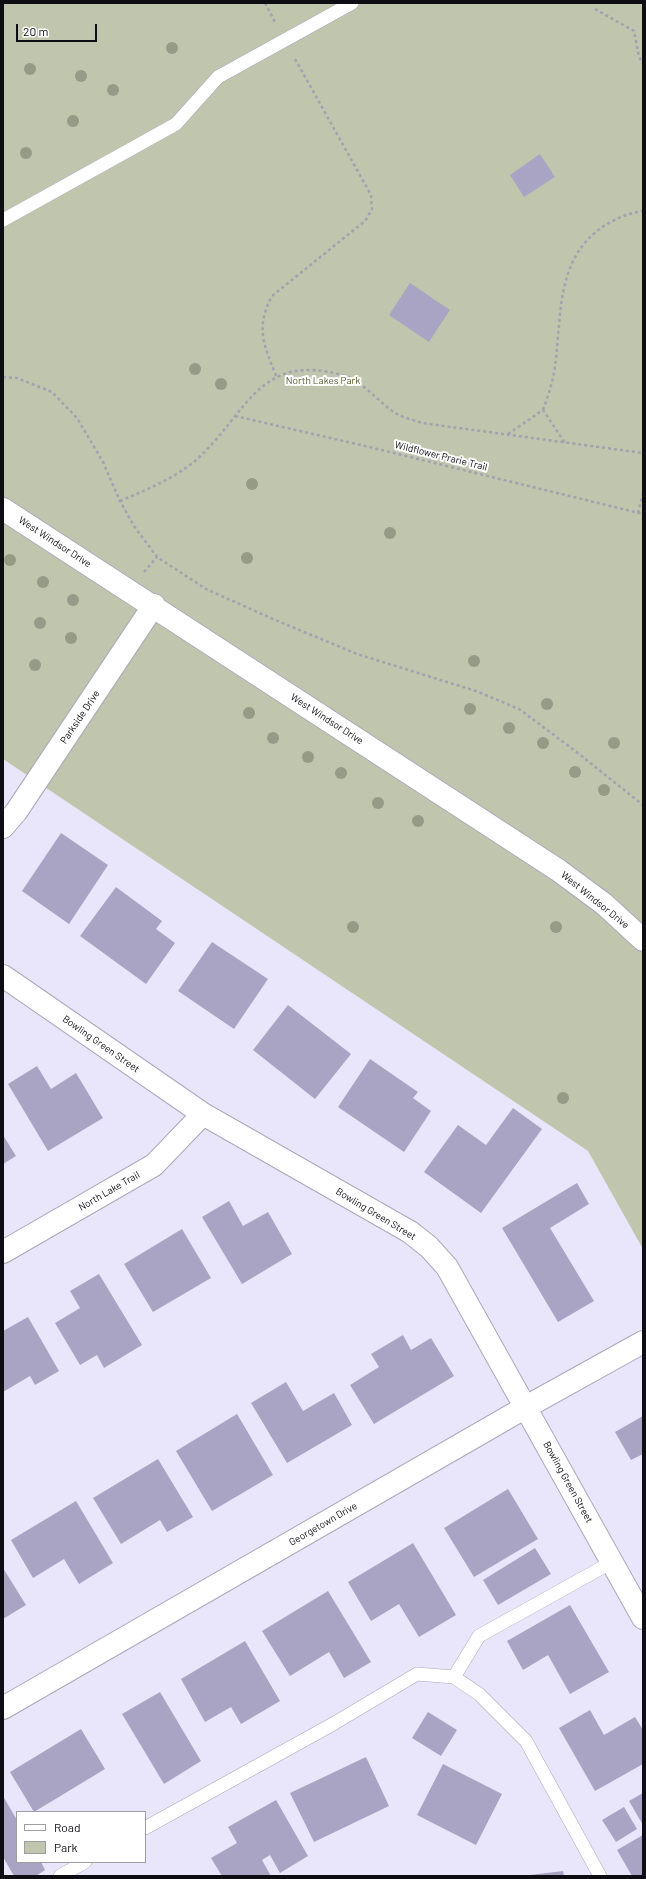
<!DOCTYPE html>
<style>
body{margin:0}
#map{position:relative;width:646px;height:1879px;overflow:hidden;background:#e9e5fa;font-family:Barlow,sans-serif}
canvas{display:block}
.frame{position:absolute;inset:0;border:4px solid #0e0d14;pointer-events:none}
.legend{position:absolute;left:16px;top:1811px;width:130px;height:52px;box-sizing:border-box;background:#fff;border:1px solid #9f9ea1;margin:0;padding:5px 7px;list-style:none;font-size:12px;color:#0e0d14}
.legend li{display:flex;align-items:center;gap:8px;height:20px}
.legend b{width:20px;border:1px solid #9f9ea1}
.scale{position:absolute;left:16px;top:24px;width:81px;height:18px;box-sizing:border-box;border:2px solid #0e0d14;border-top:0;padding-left:5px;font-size:12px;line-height:14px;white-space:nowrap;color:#0e0d14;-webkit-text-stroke:3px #fff;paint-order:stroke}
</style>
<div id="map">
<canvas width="646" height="1879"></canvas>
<div class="frame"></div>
<ul class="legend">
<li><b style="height:5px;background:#fff"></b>Road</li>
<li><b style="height:11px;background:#c0c6ad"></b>Park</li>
</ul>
<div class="scale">20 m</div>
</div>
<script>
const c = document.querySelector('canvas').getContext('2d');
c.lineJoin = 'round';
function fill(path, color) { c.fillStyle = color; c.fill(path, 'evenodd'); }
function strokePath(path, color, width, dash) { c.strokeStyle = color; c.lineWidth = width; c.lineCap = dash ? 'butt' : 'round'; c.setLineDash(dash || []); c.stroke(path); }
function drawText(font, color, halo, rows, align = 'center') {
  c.font = font + ' Barlow,sans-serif'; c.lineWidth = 4; c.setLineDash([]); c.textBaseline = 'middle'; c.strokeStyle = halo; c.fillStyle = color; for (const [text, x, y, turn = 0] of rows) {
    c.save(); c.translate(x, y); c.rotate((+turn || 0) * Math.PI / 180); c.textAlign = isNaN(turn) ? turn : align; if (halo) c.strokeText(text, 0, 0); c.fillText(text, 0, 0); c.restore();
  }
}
fill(new Path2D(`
 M3,3H643V1249L588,1151L3,759Z`), '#c0c6ad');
fill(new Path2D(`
 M540,154L555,177L524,197L510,175Z
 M410,283L450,310L429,342L389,315Z
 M61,833L108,865L69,924L22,891Z
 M116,887L162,921L156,929L175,943L146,984L80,936Z
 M212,942L268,979L234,1029L178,991Z
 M288,1005L351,1054L315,1099L253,1050Z
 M370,1059L418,1092L413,1098L431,1111L404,1152L338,1107Z
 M37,1066L51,1089L76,1073L103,1118L48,1151L8,1084Z
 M513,1108L542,1129L481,1213L424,1172L458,1125L486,1145Z
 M3,1135L16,1156L3,1164Z
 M577,1183L589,1204L550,1228L594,1301L558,1322L502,1228Z
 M229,1201L243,1226L268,1212L292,1254L242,1284L202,1217Z
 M182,1229L211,1278L153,1312L124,1264Z
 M99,1274L142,1345L104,1368L97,1355L80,1365L55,1323L80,1308L70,1291Z
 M28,1317L59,1371L35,1385L30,1376L3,1392V1331Z
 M403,1335L411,1350L431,1338L454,1376L374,1424L350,1385L379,1367L371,1354Z
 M286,1382L303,1411L334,1393L352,1425L287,1463L251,1403Z
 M237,1414L273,1475L212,1511L176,1451Z
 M643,1416V1454L631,1460L615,1432Z
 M158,1459L193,1517L167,1532L160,1520L121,1544L93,1498Z
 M508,1489L538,1539L474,1577L444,1528Z
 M76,1501L113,1563L79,1584L64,1559L33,1578L11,1540Z
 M413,1543L456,1615L419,1637L399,1604L371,1621L348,1582Z
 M535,1548L551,1574L498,1605L483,1580Z
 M3,1568L26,1605L3,1619Z
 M328,1591L371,1662L344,1678L329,1652L290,1676L262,1631Z
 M570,1605L609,1672L570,1694L548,1655L523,1670L507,1641Z
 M245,1641L280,1701L241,1724L231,1707L205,1722L181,1679Z
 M160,1692L201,1761L164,1784L122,1714Z
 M590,1710L604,1735L635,1717L643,1730V1764L595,1791L559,1728Z
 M428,1712L457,1730L441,1756L412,1738Z
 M81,1729L105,1769L34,1812L10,1772Z
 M366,1757L389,1806L314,1842L290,1793Z
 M443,1764L502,1794L476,1845L417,1815Z
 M643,1793V1825L629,1801Z
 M3,1796L17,1820V1862H41L45,1870L36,1876H14L3,1857Z
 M276,1800L308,1856L280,1873L270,1855L262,1860L271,1876H222L211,1858L237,1843L228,1827Z
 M624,1807L637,1829L616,1842L602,1820Z
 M643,1835V1876H632L617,1850Z
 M563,1871L564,1876H530V1875Z`), '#aaa4c4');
const service = new Path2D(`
 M3,220L176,124L218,77L352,3
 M454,1677L479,1636L612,1562
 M145,1828L333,1724L417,1674L454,1677L479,1694L526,1741L600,1876
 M60,1876L85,1862`);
const minor = new Path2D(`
 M3,827L16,812L154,605
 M3,976L203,1114L410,1232L429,1247L447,1267L643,1618
 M3,1252L154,1165L203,1114
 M3,1708L526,1407L643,1342`);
const tertiary = new Path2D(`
 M3,509L558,870L604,904L643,940`);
strokePath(service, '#aba8bc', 14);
strokePath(minor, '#aba8bc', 24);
strokePath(tertiary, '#aba8bc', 24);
strokePath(new Path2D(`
 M265,3L275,22
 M595,9L634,31L639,57L643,64
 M276,376C264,345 255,328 272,296L365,221L372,209L371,195L294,57
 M3,377L17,378L52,392L77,418L103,462L120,501L134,526L157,557L206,589L273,619L357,654L476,691L519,709L574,750L643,805
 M543,410C548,396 553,382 555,366C562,316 555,258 604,226C616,218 629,213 643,211
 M235,416L365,446L643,514
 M508,434L543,410L565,443
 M120,501C146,490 173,479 195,461C248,414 258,350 345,376C364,382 380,404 397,414C404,418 414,420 422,423L643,453
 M638,513L643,493
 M144,572L157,557`), '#a3a0b0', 2.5, [3, 3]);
strokePath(service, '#fff', 13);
strokePath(minor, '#fff', 22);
strokePath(tertiary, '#fff', 22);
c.fillStyle = '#969a86';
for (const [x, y] of [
 [172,48],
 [30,69],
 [81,76],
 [113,90],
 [73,121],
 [26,153],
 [195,369],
 [221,384],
 [252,484],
 [390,533],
 [247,558],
 [10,560],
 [43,582],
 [73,600],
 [40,623],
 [71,638],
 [474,661],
 [35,665],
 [547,704],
 [470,709],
 [249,713],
 [509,728],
 [273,738],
 [543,743],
 [614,743],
 [308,757],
 [575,772],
 [341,773],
 [604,790],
 [378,803],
 [418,821],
 [353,927],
 [556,927],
 [563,1098]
]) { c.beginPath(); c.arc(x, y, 6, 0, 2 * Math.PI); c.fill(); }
drawText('10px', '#535c28', '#fff', [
 ["North Lakes Park",323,381]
]);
drawText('10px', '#0e0d14', '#fff', [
 ["Wildflower Prarie Trail",441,456,14],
 ["West Windsor Drive",55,542,33],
 ["Parkside Drive",80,717,-56],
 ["West Windsor Drive",327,719,33],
 ["West Windsor Drive",595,900,39],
 ["Bowling Green Street",101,1044,35],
 ["North Lake Trail",109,1191,-30],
 ["Bowling Green Street",376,1214,31],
 ["Bowling Green Street",568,1482,61],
 ["Georgetown Drive",323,1524,-30]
]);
</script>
